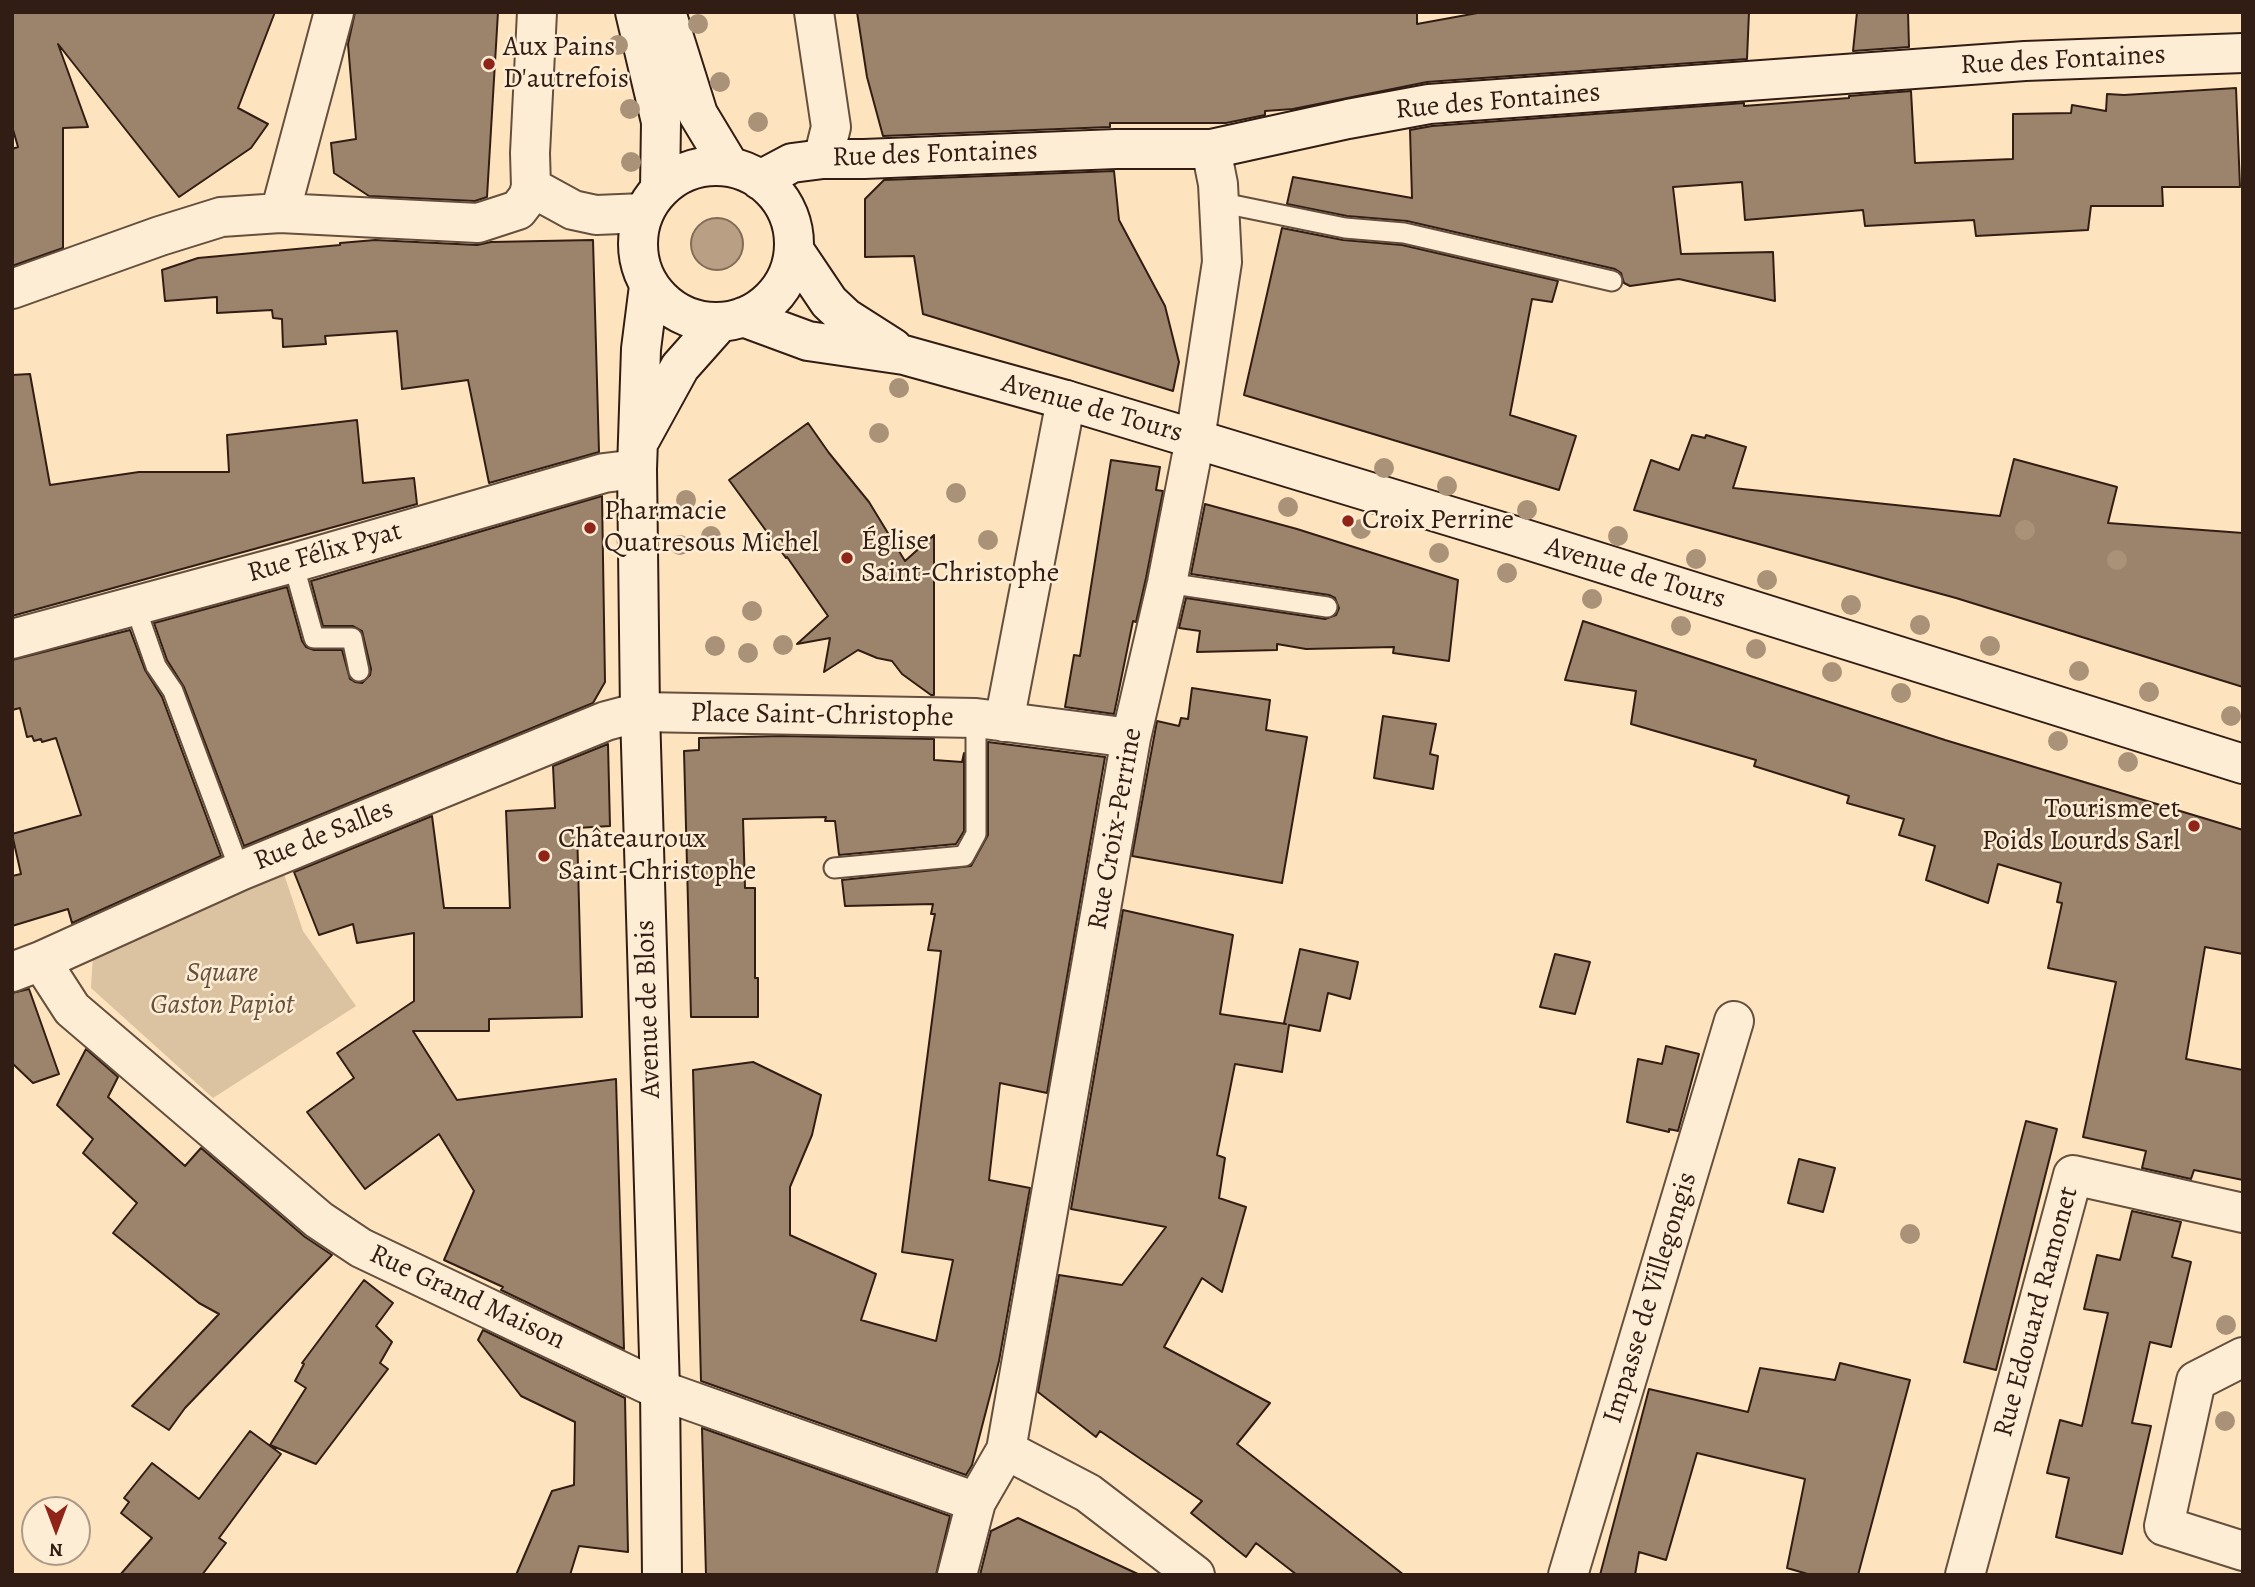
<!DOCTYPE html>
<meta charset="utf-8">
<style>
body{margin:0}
#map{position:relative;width:2255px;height:1587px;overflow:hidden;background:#fee4be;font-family:Alegreya,serif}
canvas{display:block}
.frame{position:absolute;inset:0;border:14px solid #321d14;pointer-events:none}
.north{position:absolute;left:21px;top:1496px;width:70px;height:70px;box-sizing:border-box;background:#feedd5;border:2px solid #ac9a88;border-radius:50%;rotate:180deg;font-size:19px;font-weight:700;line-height:28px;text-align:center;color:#321d14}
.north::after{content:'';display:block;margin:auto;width:24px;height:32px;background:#8f2418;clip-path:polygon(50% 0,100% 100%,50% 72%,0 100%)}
</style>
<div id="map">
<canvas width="2255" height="1587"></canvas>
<div class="frame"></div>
<div class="north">N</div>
</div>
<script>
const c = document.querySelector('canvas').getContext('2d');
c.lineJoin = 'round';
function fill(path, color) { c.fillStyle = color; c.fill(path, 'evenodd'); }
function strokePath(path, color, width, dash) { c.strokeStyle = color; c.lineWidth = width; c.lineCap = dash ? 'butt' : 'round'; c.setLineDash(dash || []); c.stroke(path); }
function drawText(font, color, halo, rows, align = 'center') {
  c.font = font + ' Alegreya,serif'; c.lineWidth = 5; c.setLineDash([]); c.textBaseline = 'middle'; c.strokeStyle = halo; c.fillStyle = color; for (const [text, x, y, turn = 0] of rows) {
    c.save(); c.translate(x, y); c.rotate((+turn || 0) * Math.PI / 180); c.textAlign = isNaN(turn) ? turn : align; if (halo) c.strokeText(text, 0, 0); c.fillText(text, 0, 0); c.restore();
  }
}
fill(new Path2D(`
 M282,868L303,931L356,1006L213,1098L91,988L93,954Z`), '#dbc2a1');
const water = new Path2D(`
 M691 244a26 26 0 1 1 52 0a26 26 0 1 1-52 0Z`);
fill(water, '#b9a084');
strokePath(water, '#836c57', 2);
const building = new Path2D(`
 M12,12H275L238,108L268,124L251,148L179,197L58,44L88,127L63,128V248L12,266V149L18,147L12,126Z
 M355,12H498L487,197L475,201L369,196L334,173L331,143L356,139L348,44Z
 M857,12H1417V24L1483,12H1749L1747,59L1427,82L1293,109L1265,111V115L1226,123H1110V127L883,136L867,77Z
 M1857,12H1908L1909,47L1853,51Z
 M2236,88L2240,187H2162L2163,206H2091L2088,230L1976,236L1974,220L1865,226L1863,210L1745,220L1742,182L1673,187L1681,254L1773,252L1775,301L1679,279L1630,286L1624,283L1621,273L1615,269L1407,221L1347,216L1287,204L1293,177L1412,198L1410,130L1432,126L1744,103V106L1849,98V96L1911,91L1915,163L2013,159V114L2071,113L2072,105L2106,111L2107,94L2124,95Z
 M1114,171L1119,220L1165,306L1179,362L1173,391L923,314L914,256L865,257V199L884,180Z
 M1282,228L1343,240L1402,245L1558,281L1552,302L1532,299L1510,415L1576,436L1559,490L1244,395Z
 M375,240L477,245L491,242L593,240L599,452L489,483L468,380L402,389L397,331L325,336L326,344L283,347L282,319L273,318L272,310L217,313V297L165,301L162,270L198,258L340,245V243Z
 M30,374L50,485L139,472H229L227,435L357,420L363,483L414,478L417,504L12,616V375Z
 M808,423L829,453L869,502L905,561L934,535V695H931L902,674L892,661L877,658L858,650L824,672L830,638L797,644L828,616L787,557L786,558L729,480Z
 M1692,435L1705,438L1706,435L1746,447L1733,488L2000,516L2014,459L2117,487L2108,523L2243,533V687L1956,598L1634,510L1651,460L1679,470Z
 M1111,460L1160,467L1156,490L1163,491L1146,578L1136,622L1133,621L1114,714L1065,707L1074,655L1080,656Z
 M602,496L605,682L593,703L244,846L184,687L167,660L154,623L287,587L302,641L306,647L314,650H342L350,679L355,682L362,683L370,675L371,669L362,631L353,626H323L311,581Z
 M1205,504L1297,529L1458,580L1449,661L1393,653L1394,647L1306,649L1277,644V650L1197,652L1200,631L1179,628L1186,598L1325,619L1336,615L1339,608L1335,598L1329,595L1191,574Z
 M1583,621L1945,740L2243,830V954L2205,947L2186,1059L2243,1070V1180L2194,1170L2191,1179L2142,1168L2146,1151L2083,1137L2116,982L2048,968L2062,903L2057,902L2061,883L1998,864L1988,903L1926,880L1935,846L1899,835L1904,819L1847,803L1849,796L1754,766L1756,760L1631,724L1636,691L1565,680Z
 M130,630L145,670L162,697L221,856L72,923L68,909L12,926V876L21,874L12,834L81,815L56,738L42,742L41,739L34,741L32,736L27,737L20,708L12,710V660Z
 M1192,688L1270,700L1266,730L1307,737L1282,883L1132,856L1157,721L1179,726L1181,718L1188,719Z
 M1383,716L1436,724L1430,754L1438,756L1433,789L1374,778Z
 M782,736L934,739V760L962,762L964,753V831L956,844L839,855L835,821H825L826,817L743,819L745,888H755V978H758V1017H691L684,751L699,750V738Z
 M988,742L1105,757L1047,1093L1000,1083L989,1180L1030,1188L999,1361L972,1465L966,1475L701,1381L693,1070L753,1062L821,1095L812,1135L790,1187V1235L876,1274L861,1320L936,1341L953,1260L902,1252L941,951L928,950L935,914H931L933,904L845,906L842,880L971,866L988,835Z
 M608,744L610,826L577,828L582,1017L489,1019V1031H413L457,1100L616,1079L624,1349L501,1290L503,1287L444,1260L474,1191L439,1134L365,1189L307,1112L354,1078L337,1053L414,1001V933L357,943L353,924L319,935L294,872L432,816L444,908H510L506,811L555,808L553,766Z
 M1123,910L1233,935L1220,1014L1286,1024L1284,1023L1300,949L1358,962L1350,999L1328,993L1320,1031L1289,1025L1282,1072L1235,1064L1217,1155L1225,1158L1219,1198L1246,1207L1222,1292L1202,1278L1164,1347L1270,1403L1237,1444L1404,1575H1297L1256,1543L1246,1557L1191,1513L1202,1501L1100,1431L1096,1437L1038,1392L1059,1275L1122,1285L1166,1227L1071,1209Z
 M1555,954L1590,962L1575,1014L1540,1007Z
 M29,989L59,1074L33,1083L12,1063V993Z
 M1666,1046L1699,1054L1678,1131L1669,1129V1132L1627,1122L1638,1059L1662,1064Z
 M86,1049L118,1077L108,1097L185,1166L201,1148L305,1237L332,1255L185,1408L169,1430L132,1406L219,1314L199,1303L113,1233L137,1203L83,1153L93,1139L57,1105Z
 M2026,1121L2057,1129L1996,1370L1964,1362Z
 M1799,1159L1835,1168L1823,1212L1788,1203Z
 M2132,1211L2181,1222L2172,1257L2191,1262L2171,1347L2150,1342L2132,1423L2151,1426L2122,1554L2056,1537L2069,1478L2047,1473L2060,1420L2082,1426L2090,1391L2108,1313L2084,1309L2097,1255L2120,1260Z
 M364,1280L393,1303L376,1326L392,1342L380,1363L388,1369L316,1464L270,1445L306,1388L295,1381L304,1364L302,1363Z
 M483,1330L625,1398L628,1552L579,1546L570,1575H516L552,1491L574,1485L575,1422L521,1396L478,1340Z
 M1840,1363L1910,1380L1858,1575H1811L1787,1568L1805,1479L1697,1453L1666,1560L1639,1552L1635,1575H1600L1649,1389L1748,1412L1760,1368L1835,1380Z
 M702,1428L950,1516L936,1575H706Z
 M250,1431L281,1454L219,1538L226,1543L202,1575H120L152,1538L121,1513L129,1502L124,1498L152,1463L199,1499Z
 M1018,1518L1140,1575H980L991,1531Z`);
fill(building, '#9c846c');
strokePath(building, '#321d14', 2);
const lane = new Path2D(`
 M1218,202L1345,228L1404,233L1612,281
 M293,563L314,638H352L359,671
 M1167,583L1327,607
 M135,606L156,666L173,691L240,871
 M834,868L964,856L976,834V718`);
const street = new Path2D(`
 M814,12L831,127L823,159
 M531,187L573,210L596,215L644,213
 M280,213L334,12
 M12,289L160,236L221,217L280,213L478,223L518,210L528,197L531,187L530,153L537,12
 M12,639L293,563L604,473L637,469
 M1004,722L1066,400
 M41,961L72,1009L319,1220L361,1248L660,1390L976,1502
 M12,972L41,961L240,871L606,721L640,712L976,718L1131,738
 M2243,1357L2196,1381L2164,1526L2243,1551
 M1006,1450L1088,1493L1195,1575
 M957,1575L976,1502L1006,1450L1131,738L1167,583L1195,439L1222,262L1218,184L1211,149
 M1568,1575L1734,1021
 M1965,1575L2073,1175L2243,1213`);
const secondary = new Path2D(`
 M635,12L661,122L660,189
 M666,12L698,114L730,167
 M638 244a78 78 0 1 1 156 0a78 78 0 1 1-156 0Z
 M760,180L792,163L823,159H864L1116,149H1211L1348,119L1429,104L2025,61L2243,53
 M794,250L829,302L846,318L893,348
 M649,286L641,349L637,469L640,712L660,1390L662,1575
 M743,317L808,341L904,355L1066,400L1512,535L2243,764
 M641,438L680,367L720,322`);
strokePath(lane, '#654f3e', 23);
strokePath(street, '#654f3e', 42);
strokePath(secondary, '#321d14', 42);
strokePath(lane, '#feedd5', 19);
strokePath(street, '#feedd5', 38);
strokePath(secondary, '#feedd5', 38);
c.fillStyle = '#aa9278';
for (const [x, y] of [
 [698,24],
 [618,45],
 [720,82],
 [630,109],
 [758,122],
 [631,162],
 [899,388],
 [879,433],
 [1384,468],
 [1447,486],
 [956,493],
 [686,500],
 [1288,507],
 [1527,510],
 [1361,529],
 [2025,530],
 [711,536],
 [1618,536],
 [988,540],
 [680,545],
 [1439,553],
 [1696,559],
 [2117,560],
 [1507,573],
 [1767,580],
 [1592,599],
 [1851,605],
 [752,611],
 [1920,625],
 [1681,626],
 [783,645],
 [715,646],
 [1990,646],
 [1756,649],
 [748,653],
 [2079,671],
 [1832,672],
 [2149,692],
 [1901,693],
 [2231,716],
 [2058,741],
 [2128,762],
 [1910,1234],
 [2226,1325],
 [2225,1421]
]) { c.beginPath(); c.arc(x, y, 10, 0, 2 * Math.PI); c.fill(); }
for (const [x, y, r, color] of [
 [489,64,7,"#8f2418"],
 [1348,521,7,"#8f2418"],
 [590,528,7,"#8f2418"],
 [847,558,7,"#8f2418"],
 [2194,826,7,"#8f2418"],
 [544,856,7,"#8f2418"]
]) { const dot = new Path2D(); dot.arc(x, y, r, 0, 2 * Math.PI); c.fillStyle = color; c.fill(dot); strokePath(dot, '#feedd5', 2.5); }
drawText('28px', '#321d14', '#feedd5', [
 ["Aux Pains",503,48],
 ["D'autrefois",503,80],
 ["Pharmacie",604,512],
 ["Quatresous Michel",604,544],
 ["Croix Perrine",1362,521],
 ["Église",861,542],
 ["Saint-Christophe",861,574],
 ["Tourisme et",2180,810,"right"],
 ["Poids Lourds Sarl",2180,842,"right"],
 ["Châteauroux",558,840],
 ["Saint-Christophe",558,872]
], 'left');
drawText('28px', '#321d14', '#feedd5', [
 ["Rue des Fontaines",2063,61,-3],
 ["Rue des Fontaines",1498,102,-5],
 ["Rue des Fontaines",935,155,-2],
 ["Avenue de Tours",1092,409,16],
 ["Rue Félix Pyat",325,553,-16],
 ["Avenue de Tours",1635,574,17],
 ["Place Saint-Christophe",822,716,1],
 ["Rue Croix-Perrine",1116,829,-80],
 ["Rue de Salles",324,836,-22],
 ["Avenue de Blois",649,1009,-92],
 ["Rue Grand Maison",467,1298,25],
 ["Impasse de Villegongis",1651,1298,-73],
 ["Rue Edouard Ramonet",2037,1312,-75]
]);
drawText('italic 28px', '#654f3e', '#feedd5', [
 ["Square",222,974],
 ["Gaston Papiot",222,1006]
]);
</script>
